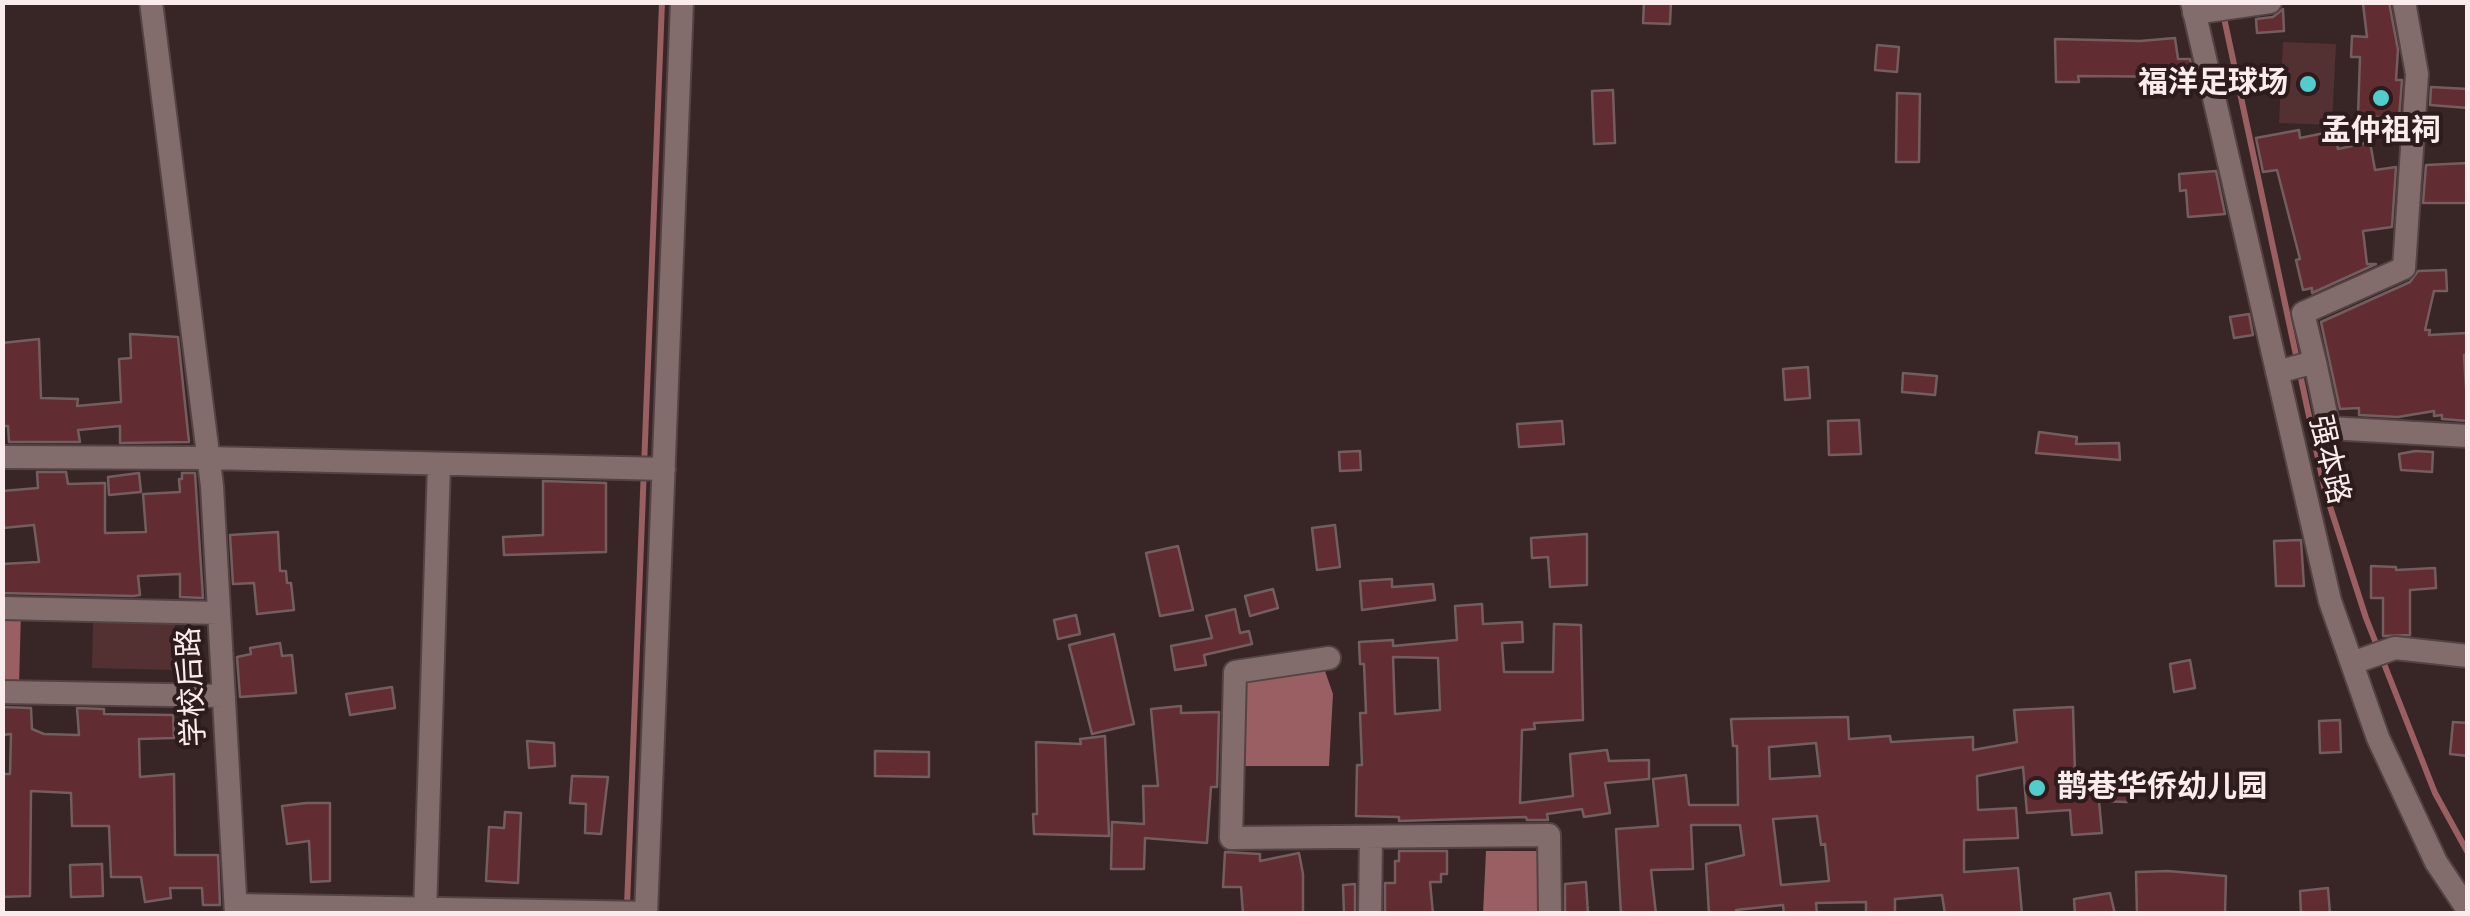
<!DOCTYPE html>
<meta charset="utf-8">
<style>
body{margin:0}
#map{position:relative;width:2470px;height:916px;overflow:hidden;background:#382526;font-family:"Times New Roman",serif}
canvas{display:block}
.frame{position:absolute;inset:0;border:5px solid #faeced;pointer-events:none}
</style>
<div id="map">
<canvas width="2470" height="916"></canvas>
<div class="frame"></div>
</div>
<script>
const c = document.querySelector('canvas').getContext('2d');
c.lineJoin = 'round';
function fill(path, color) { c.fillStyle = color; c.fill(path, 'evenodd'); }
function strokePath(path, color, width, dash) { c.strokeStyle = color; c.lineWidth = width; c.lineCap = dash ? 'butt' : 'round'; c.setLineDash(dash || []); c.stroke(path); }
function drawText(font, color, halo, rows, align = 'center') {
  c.font = font + ' "Times New Roman","Noto Sans SC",serif'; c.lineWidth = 8; c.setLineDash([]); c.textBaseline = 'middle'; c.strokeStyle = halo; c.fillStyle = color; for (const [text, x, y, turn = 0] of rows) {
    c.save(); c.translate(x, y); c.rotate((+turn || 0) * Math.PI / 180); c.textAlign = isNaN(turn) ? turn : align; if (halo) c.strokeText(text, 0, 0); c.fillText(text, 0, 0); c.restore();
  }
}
fill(new Path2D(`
 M2283,42L2336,44L2332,125L2279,123Z
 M93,622L175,624L174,670L92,668Z`), '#533133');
fill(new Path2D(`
 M3,610L21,611L19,686H3Z
 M1289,670L1325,671L1333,694L1329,766H1236L1245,678Z
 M1486,851H1542L1541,913L1483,914Z`), '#9a5f62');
strokePath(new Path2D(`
 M2223,13L2325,491L2366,618L2435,793L2468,853
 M627,906L662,2`), '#9a5f62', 6);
const building = new Path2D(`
 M1644,2H1671L1670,24L1643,23Z
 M2389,2L2398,50L2396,80H2402L2399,118L2358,116L2360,57H2351L2352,36L2367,37L2363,4Z
 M2283,9L2284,31L2257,33L2256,19L2273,17Z
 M2175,38L2178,59H2190L2194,77L2078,76L2079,82H2056L2055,39L2140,41Z
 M1877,45L1899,47L1897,72L1875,70Z
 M2431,87L2468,89V108L2430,105Z
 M1613,90L1615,143L1594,144L1592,91Z
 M1897,93L1920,94L1919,162H1896Z
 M2299,130L2300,138L2334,131L2338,149L2370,142L2375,170L2396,167L2392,227L2363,231L2367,264H2376L2312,293V288L2303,290L2296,260L2300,259L2277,170L2263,172L2256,138Z
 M2468,163V203H2423L2426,165Z
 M2216,171L2225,214L2188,217L2186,190L2180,191L2179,174Z
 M2446,270L2447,291H2434L2425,330H2430L2429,335L2467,333L2468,355H2464L2468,421L2442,419V415L2434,416V411L2398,417L2359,415V408L2340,409L2321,322L2410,282L2418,271Z
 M2249,314L2253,335L2234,338L2230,317Z
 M130,334L178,337L189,442L120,443V426L78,430L80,442H9L8,426H2V343L39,339L41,398L78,399L77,406L121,402L119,359L131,358Z
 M1808,367L1810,398L1785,400L1783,369Z
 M1903,373L1937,376L1935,395L1902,392Z
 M1859,420L1861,454L1829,455L1828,421Z
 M1562,421L1564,444L1519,447L1517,424Z
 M2039,432L2077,437L2076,444L2119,443L2120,460L2036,453Z
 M1360,451L1361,470L1340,471L1339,452Z
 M2415,451L2433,452L2432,472L2401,470L2399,454Z
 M37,472H66L68,484L105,483V533L146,532L143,494L180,492L179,479H182V473H195L203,598L180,597V574L138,576L140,595L133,596L2,593V564L39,562L34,525L3,528L2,491L38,488Z
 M139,473L141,492L109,495L108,477Z
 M543,481L606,483V552L504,555L503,537L543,535Z
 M1335,525L1340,567L1317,570L1312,528Z
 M278,532L280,571H286L287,583H291L294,610L257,614L254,583L233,584L230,535Z
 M1587,534V585L1550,587L1548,557L1532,558L1531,538Z
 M2301,540L2304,586H2276L2274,541Z
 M1178,546L1193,610L1160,616L1146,553Z
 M2371,566L2396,567V570L2435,568L2436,588L2410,590V635L2383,636V598H2371Z
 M1392,579V587L1433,584L1435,600L1362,610L1360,581Z
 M1273,589L1278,608L1250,616L1245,596Z
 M1482,604L1483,624L1522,622L1523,642L1502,643L1504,672H1553L1554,624L1581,625L1583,720L1534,723L1535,729L1522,730L1520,803L1573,796L1570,754L1607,750L1609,761L1649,760V779L1605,783L1610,813L1584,817L1582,809L1547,814L1548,820H1527L1526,817L1399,821V817L1356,816L1357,765H1362L1360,713H1366L1364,664H1360L1359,642L1393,640V646L1457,640L1455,606ZM1393,657L1438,658L1440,710L1395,714Z
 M1235,609L1240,633L1249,631L1252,644L1204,655L1206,665L1175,670L1171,646L1212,638L1206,616Z
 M1076,615L1080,634L1058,639L1054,620Z
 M1114,634L1134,724L1092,734L1069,645Z
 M280,643L282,656L292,655L296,693L240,697L237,657L251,654L250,648Z
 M2190,660L2195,688L2174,692L2170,664Z
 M392,687L395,708L350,715L346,694Z
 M1181,706V713L1219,712L1217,787H1211L1207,843L1145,838L1144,869H1111L1112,822L1144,824L1143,786H1158L1151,709Z
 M2,707L31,708L32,729L44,734L79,735L77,708L104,709V714L173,715L174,738L139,739L140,777L174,774L175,855H218L220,905H203L202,888H170L171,898L145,902L141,877H111L109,826H72L71,793L31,791L30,896L2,897V774H10L11,734L2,735Z
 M2073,707L2075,773L2128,775L2127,802L2099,801L2102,833L2072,835L2070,810L2027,813L2023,767L1977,776L1978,810L2016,808L2018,838L1964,840V872L2018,868L2022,914H1945L1942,895L1895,899V914H1866V902L1816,903L1817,914H1784L1783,905L1736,910V914H1709L1706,864L1744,855L1740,825H1691L1693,869L1651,870L1656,914H1621L1616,829L1658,826L1653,779L1686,775L1689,805H1738L1737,746H1733L1731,719L1848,717L1849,739L1890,736L1891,742L1973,737V750L2017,742L2014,710ZM1816,743L1820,776L1770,779L1769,747ZM1817,816L1821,845L1825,844L1829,881L1781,885L1773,819Z
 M2340,720L2341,752L2320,753L2319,721Z
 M2453,722L2468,723V756L2450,754Z
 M1105,736L1109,836L1034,834L1033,814H1037L1036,742L1081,744L1080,739Z
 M527,741L554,743L555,766L529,768Z
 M875,751L929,752V777L875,776Z
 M572,776L608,777L601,834L585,833L586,804L570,803Z
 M306,803H330V881L311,882L309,841L287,844L282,806Z
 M505,812L521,813L518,883L486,881L489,827L504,828Z
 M1399,851H1447V874H1441V882H1430L1433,914L1385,912V883H1395V861H1399Z
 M1225,852L1260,854V861L1299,853L1303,874V914H1243L1241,887H1223Z
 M102,864L103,896L71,897L70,865Z
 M2168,871L2226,876L2225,914H2137L2136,872Z
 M1586,882L1588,914H1565V884Z
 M1355,884V914H1344L1343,885Z
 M2328,888L2330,914H2301L2300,891Z
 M2110,893L2115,914H2075L2074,899Z`);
fill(building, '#622d32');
strokePath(building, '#745d5e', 2.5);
const street = new Path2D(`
 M151,2L212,486L236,914
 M2192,2L2330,601L2378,738L2436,862L2468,910
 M2194,13L2270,2
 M2315,362L2329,428L2468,436
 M2277,372L2315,362L2303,313L2404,268L2417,74L2404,2
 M2,457L209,458L664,469
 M2,608L219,613
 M1329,658L1235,672L1231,838L1549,835L1550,914
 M2352,663L2395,648L2468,656
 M2,692L224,696
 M236,905L646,913
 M425,914L439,464
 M646,914L682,2
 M1370,914L1371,837`);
strokePath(street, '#544344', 26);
strokePath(street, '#836c6c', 22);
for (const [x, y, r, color] of [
 [2308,84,10,"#52cdce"],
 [2381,98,10,"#52cdce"],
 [2037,788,10,"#52cdce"]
]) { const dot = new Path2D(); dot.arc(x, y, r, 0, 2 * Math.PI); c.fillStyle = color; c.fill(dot); strokePath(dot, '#2e1b1c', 4); }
drawText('bold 30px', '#faeced', '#2e1b1c', [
 ["福洋足球场",2288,84],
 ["孟仲祖祠",2381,132,"center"],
 ["鹊巷华侨幼儿园",2057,788,"left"]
], 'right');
drawText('30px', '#faeced', '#2e1b1c', [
 ["强本路",2328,460,77],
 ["学校后路",193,687,-93]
]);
</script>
